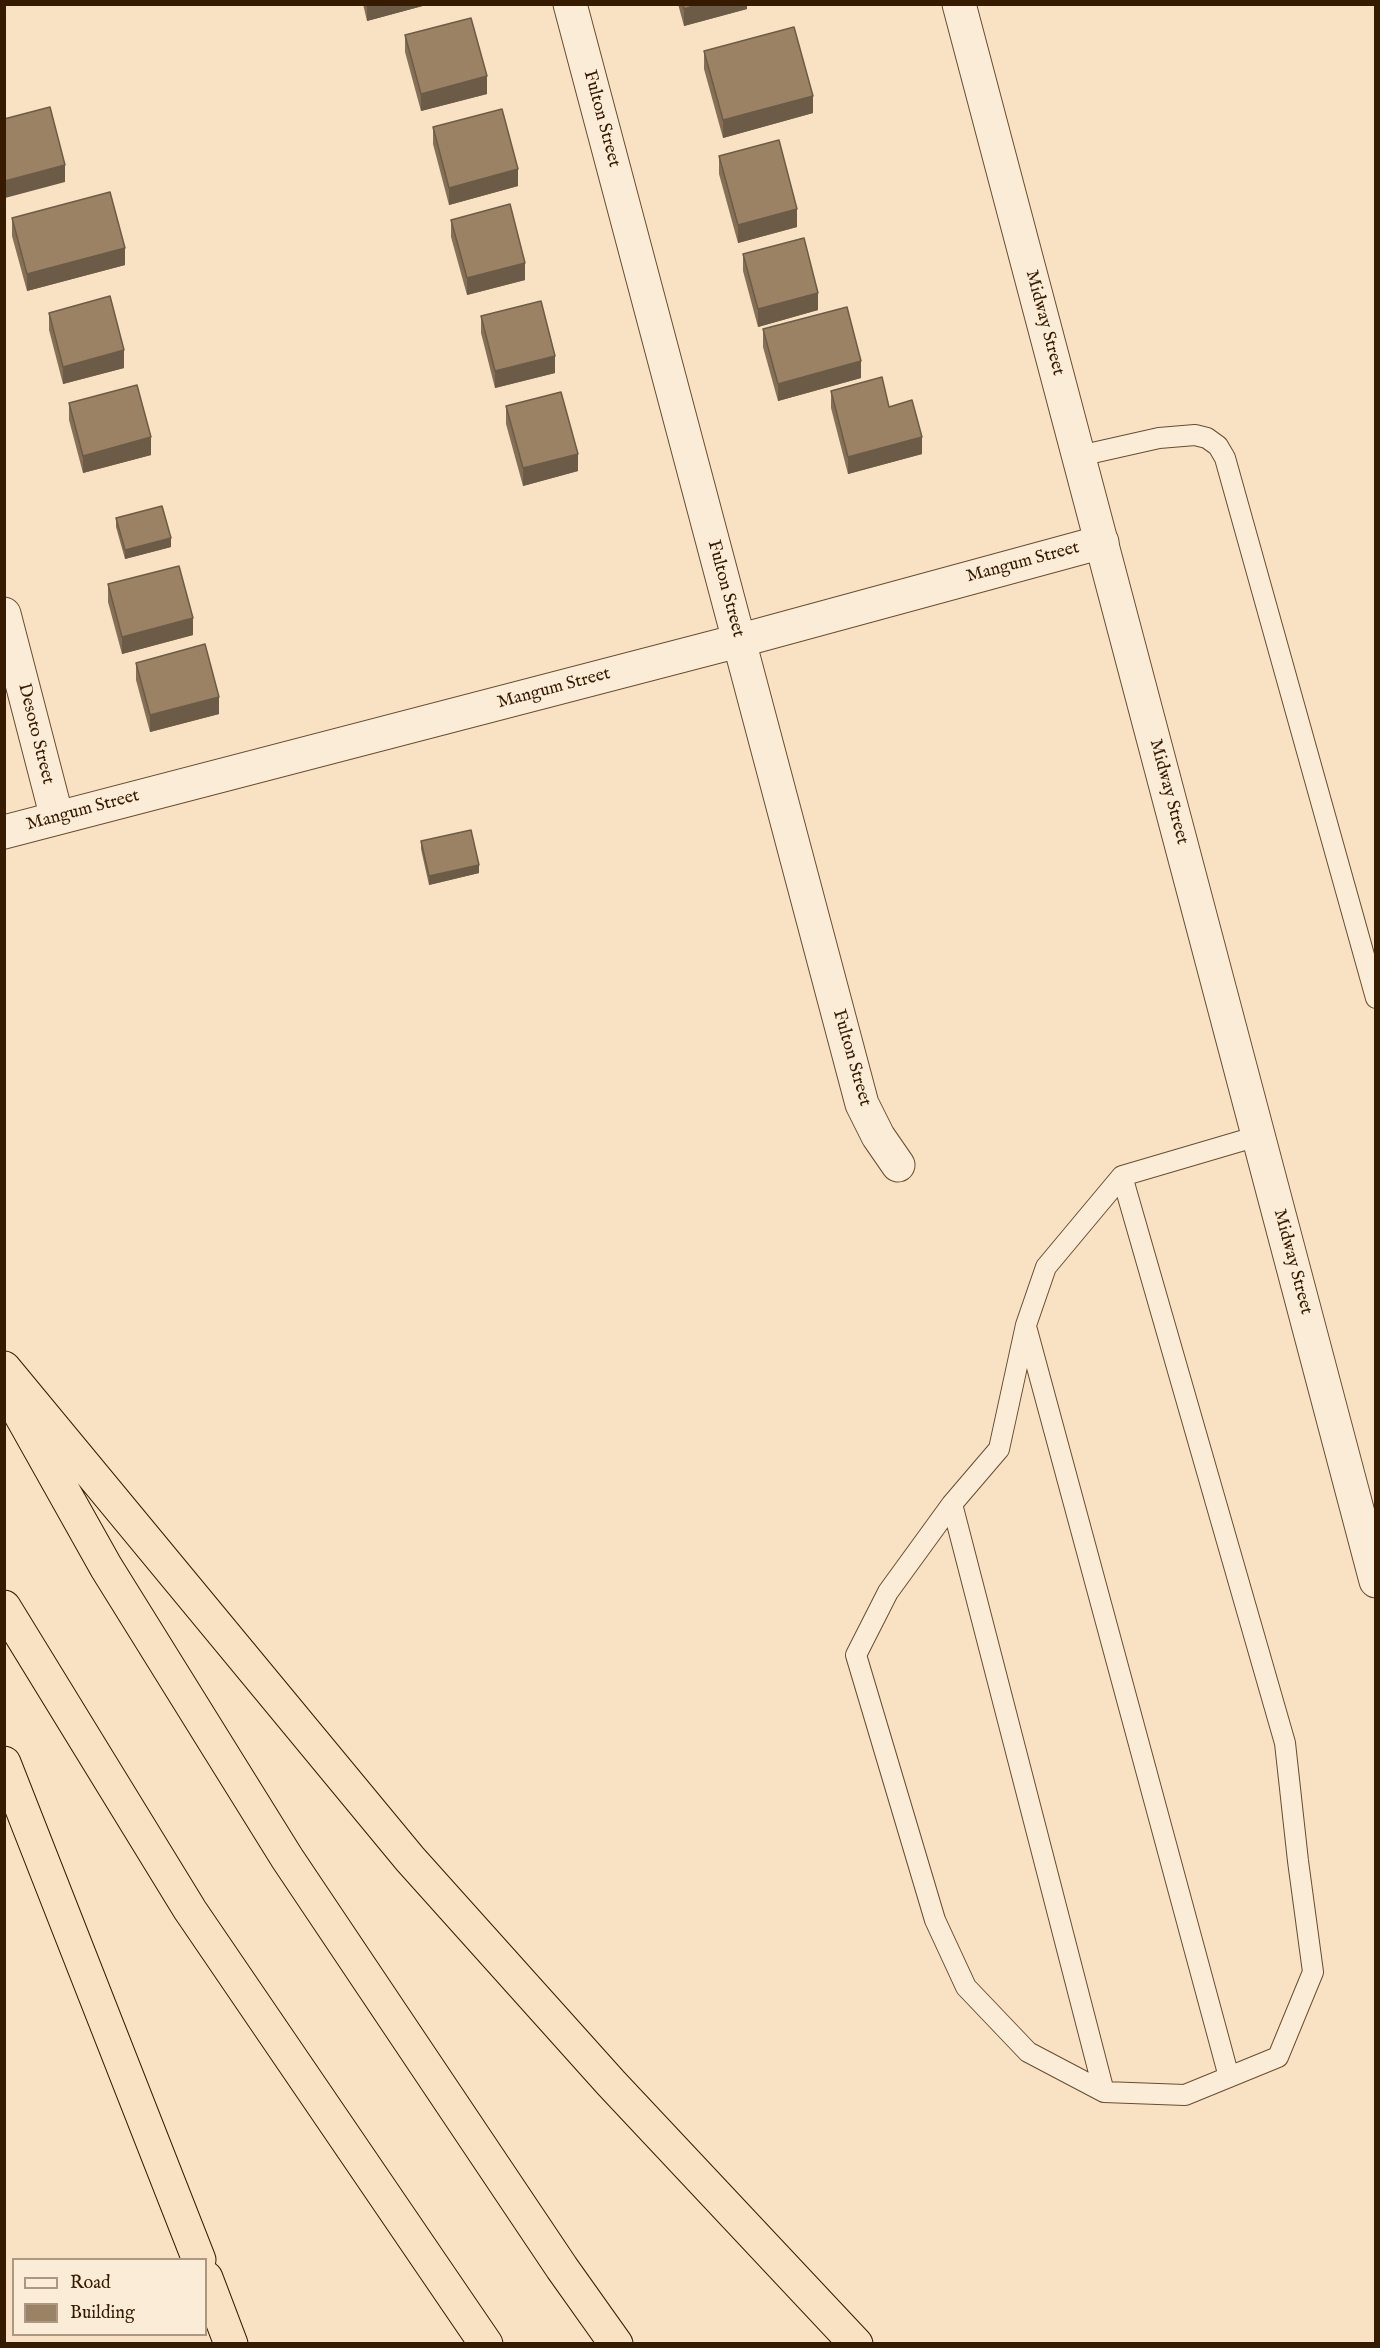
<!DOCTYPE html>
<html>
<head>
<meta charset="utf-8">
<style>
  body { margin:0 }
  #map { position:relative; width:1380px; height:2348px; overflow:hidden; background:#f9e2c3; font-family:"IM FELL English",serif }
  canvas { display:block }
  .frame { position:absolute; inset:0; border:6px solid #361b00; pointer-events:none }
  .legend { position:absolute; left:12px; top:2258px; width:195px; height:78px; box-sizing:border-box; background:#fbecd8; border:2px solid #ac9882; margin:0; padding:8px 10px; list-style:none; font-size:18px; color:#361b00 }
  .legend li { display:flex; align-items:center; gap:12px; height:30px }
  .legend b { width:30px; border:2px solid #ac9882 }
</style>
</head>
<body>
<div id="map">
<canvas width="1380" height="2348"></canvas>
<div class="frame"></div>
<ul class="legend">
<li><b style="height:8px;background:#fbecd8"></b>Road</li>
<li><b style="height:16px;background:#9b8265"></b>Building</li>
</ul>
</div>
<script>
const ctx = document.querySelector('canvas').getContext('2d');
ctx.lineJoin = 'round';
const shape = rows => new Path2D(rows.map(r => 'M' + r).join(''));
function trace(path, color, width, dash) { ctx.strokeStyle = color; ctx.lineWidth = width; ctx.lineCap = dash ? 'butt' : 'round'; ctx.setLineDash(dash || []); ctx.stroke(path); }
function paint(path, color) { ctx.fillStyle = color; ctx.fill(path, 'evenodd'); }
function drawText(font, color, halo, rows, align = 'center') {
  ctx.font = font + ' "IM FELL English",serif'; ctx.lineWidth = 4.5; ctx.setLineDash([]); ctx.textBaseline = 'middle'; ctx.strokeStyle = halo; ctx.fillStyle = color; for (const [text, x, y, turn = 0] of rows) {
    ctx.save(); ctx.translate(x, y); ctx.rotate((+turn || 0) * Math.PI / 180); ctx.textAlign = isNaN(turn) ? turn : align; if (halo) ctx.strokeText(text, 0, 0); ctx.fillText(text, 0, 0); ctx.restore();
  }
}
const service = shape([
  [1079,456,1159,438,1195,435,1207,438,1218,446,1225,458,1376,998],
  [1122,1176,1285,1743,1298,1861,1313,1972,1278,2057,1185,2095,1104,2092,1028,2052,966,1987,935,1920,856,1655,888,1592,952,1504,999,1449,1026,1325,1046,1267,1122,1176,1258,1136],
  [1027,1330,1229,2077],
  [952,1504,1104,2092]
]);
const minor = shape([
  [570,4,862,1104,878,1136,898,1165],
  [4,614,57,818],
  [4,832,738,641,1102,542]
]);
const tertiary = shape([
  [959,4,1376,1581]
]);
const motorway = shape([
  [4,1368,410,1859,611,2083,856,2344],
  [14,1403,106,1567,287,1858,562,2268,616,2344],
  [4,1607,190,1910,486,2344],
  [4,1763,199,2260],
  [206,2278,231,2344]
]);
const wall = shape([
  [363,4,430,4,367,21],
  [678,4,747,4,747,9,684,26],
  [405,35,487,94,421,111,405,52],
  [704,51,813,113,723,138,704,69],
  [433,127,518,186,449,205,433,144],
  [719,156,797,227,738,243,719,174],
  [12,218,125,265,27,291,12,236],
  [451,220,525,280,467,295,451,237],
  [743,254,818,310,758,327,743,271],
  [49,313,124,368,63,384,49,330],
  [481,316,555,373,495,388,481,333],
  [763,329,861,378,778,401,763,347],
  [831,391,889,407,922,454,848,474,831,408],
  [69,403,151,455,83,473,69,420],
  [506,406,578,471,523,486,506,424],
  [116,518,171,547,125,559,116,527],
  [108,584,193,635,122,654,108,602],
  [136,663,219,714,150,732,136,680],
  [421,841,479,873,429,885,421,849]
]);
const shadedWall = shape([
  [367,4,430,4,367,21],
  [700,4,747,4,747,9,684,26,684,9],
  [487,76,487,94,421,111,421,94],
  [813,96,813,113,723,138,723,120],
  [65,165,65,182,5,198,5,181],
  [518,169,518,186,449,205,449,188],
  [797,209,797,227,738,243,738,225],
  [125,248,125,265,27,291,27,274],
  [525,263,525,280,467,295,467,278],
  [818,293,818,310,758,327,758,309],
  [124,350,124,368,63,384,63,367],
  [555,356,555,373,495,388,495,371],
  [861,361,861,378,778,401,778,384],
  [151,437,151,455,83,473,83,456],
  [922,437,922,454,848,474,848,457],
  [578,454,578,471,523,486,523,468],
  [171,538,171,547,125,559,125,550],
  [193,618,193,635,122,654,122,637],
  [219,697,219,714,150,732,150,715],
  [479,865,479,873,429,885,429,876]
]);
const building = shape([
  [683,4,700,4,684,9,683,4],
  [471,18,487,76,421,94,405,35,471,18],
  [794,27,813,96,723,120,704,51,794,27],
  [50,107,65,165,5,181,4,119,50,107],
  [502,109,518,169,449,188,433,127,502,109],
  [779,140,797,209,738,225,719,156,779,140],
  [110,192,125,248,27,274,12,218,110,192],
  [510,204,525,263,467,278,451,220,510,204],
  [804,238,818,293,758,309,743,254,804,238],
  [110,296,124,350,63,367,49,313,110,296],
  [541,301,555,356,495,371,481,316,541,301],
  [847,307,861,361,778,384,763,329,847,307],
  [882,377,889,407,912,400,922,437,848,457,831,391,882,377],
  [137,385,151,437,83,456,69,403,137,385],
  [561,392,578,454,523,468,506,406,561,392],
  [162,506,171,538,125,550,116,518,162,506],
  [179,566,193,618,122,637,108,584,179,566],
  [205,644,219,697,150,715,136,663,205,644],
  [471,830,479,865,429,876,421,841,471,830]
]);
const streetNames = [
  ["Fulton Street",601,119,75],
  ["Midway Street",1044,323,75],
  ["Mangum Street",1023,563,-15],
  ["Fulton Street",725,589,75],
  ["Mangum Street",554,689,-15],
  ["Desoto Street",35,734,76],
  ["Midway Street",1168,792,75],
  ["Mangum Street",83,811,-15],
  ["Fulton Street",851,1058,74],
  ["Midway Street",1292,1262,75]
];
trace(service, '#674d31', 22);
trace(minor, '#674d31', 35);
trace(tertiary, '#674d31', 35);
trace(motorway, '#361b00', 35);
trace(service, '#fbecd8', 20);
trace(minor, '#fbecd8', 33);
trace(tertiary, '#fbecd8', 33);
trace(motorway, '#f9e2c3', 33);
paint(wall, '#857057');
paint(shadedWall, '#6c5b47');
paint(building, '#9b8265');
trace(building, '#6c5b47', 1.5);
drawText('18px', '#361b00', '#fbecd8', streetNames);
</script>
</body>
</html>
